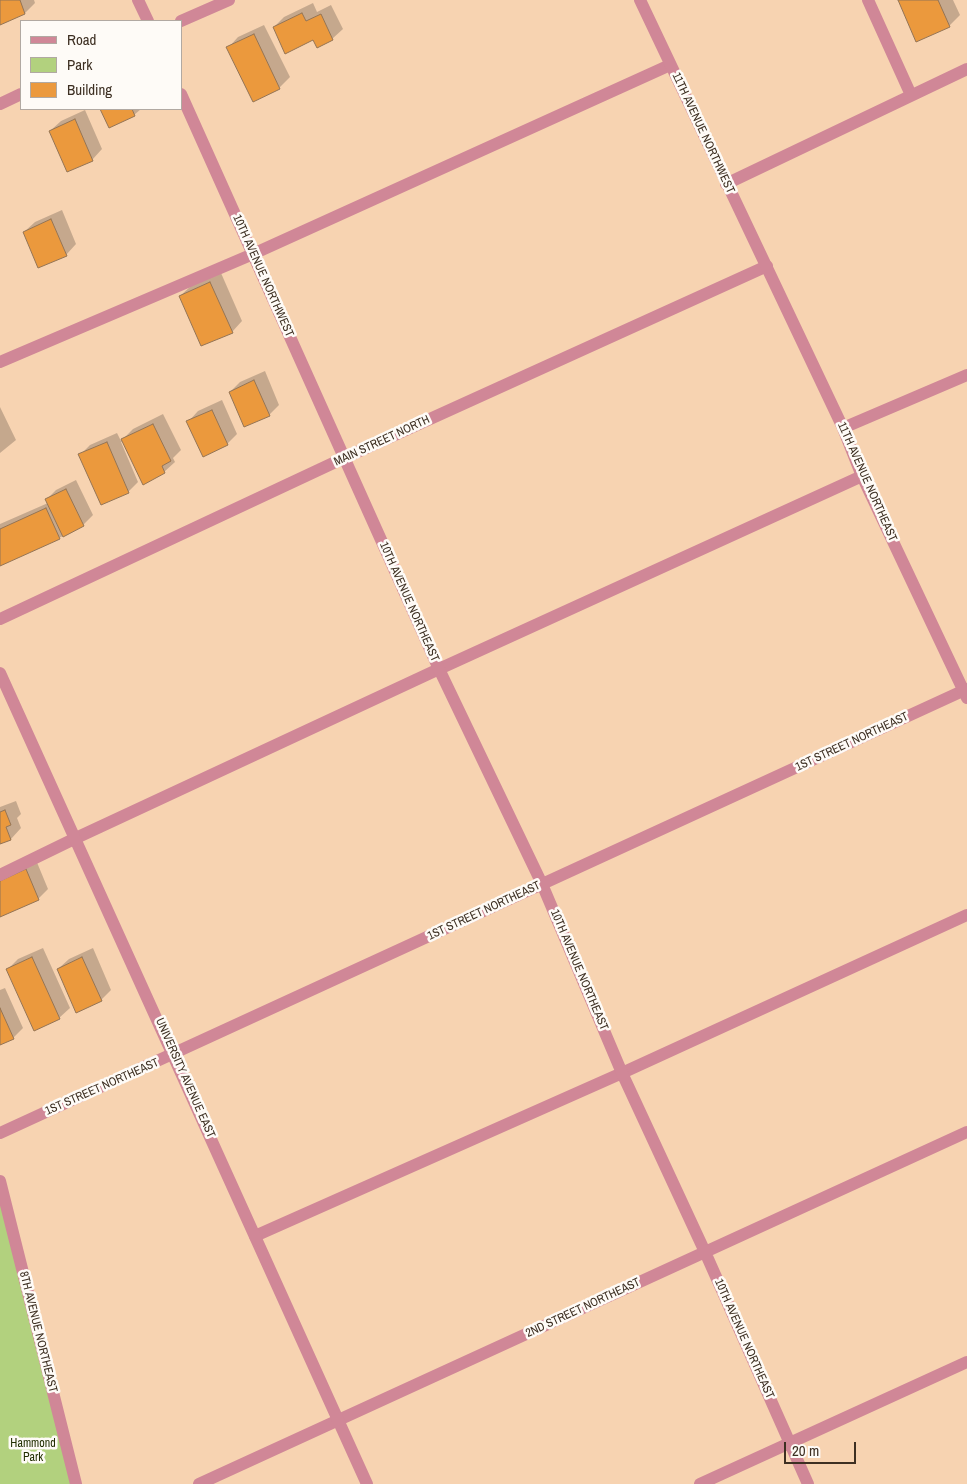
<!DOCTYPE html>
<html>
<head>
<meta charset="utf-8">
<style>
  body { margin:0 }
  #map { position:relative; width:967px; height:1484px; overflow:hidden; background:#f7d3b1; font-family:"Archivo Narrow",sans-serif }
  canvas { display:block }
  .legend { position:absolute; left:20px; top:20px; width:162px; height:90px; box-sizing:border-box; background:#fefbf7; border:1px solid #b1a9a2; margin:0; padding:6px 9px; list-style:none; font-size:15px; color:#3d2f22 }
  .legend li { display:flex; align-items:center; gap:10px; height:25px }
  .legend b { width:25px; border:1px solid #b1a9a2 }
  .scale { position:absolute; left:784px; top:1442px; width:72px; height:22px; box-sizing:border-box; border:2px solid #3d2f22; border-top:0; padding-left:6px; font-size:15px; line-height:18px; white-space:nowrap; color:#3d2f22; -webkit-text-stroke:4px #fefbf7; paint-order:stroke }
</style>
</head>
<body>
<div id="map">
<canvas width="967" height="1484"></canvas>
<ul class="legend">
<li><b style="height:6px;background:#d08797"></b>Road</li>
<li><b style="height:14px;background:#b2d17e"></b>Park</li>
<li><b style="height:14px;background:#eb993d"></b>Building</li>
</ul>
<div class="scale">20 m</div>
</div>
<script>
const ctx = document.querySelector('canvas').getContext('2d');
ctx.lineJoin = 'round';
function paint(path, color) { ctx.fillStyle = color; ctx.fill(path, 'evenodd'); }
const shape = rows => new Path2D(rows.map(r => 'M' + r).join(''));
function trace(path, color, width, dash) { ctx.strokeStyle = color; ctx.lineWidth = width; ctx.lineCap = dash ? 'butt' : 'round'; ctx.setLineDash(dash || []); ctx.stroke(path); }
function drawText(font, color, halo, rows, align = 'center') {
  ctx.font = font + ' "Archivo Narrow",sans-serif'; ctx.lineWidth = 5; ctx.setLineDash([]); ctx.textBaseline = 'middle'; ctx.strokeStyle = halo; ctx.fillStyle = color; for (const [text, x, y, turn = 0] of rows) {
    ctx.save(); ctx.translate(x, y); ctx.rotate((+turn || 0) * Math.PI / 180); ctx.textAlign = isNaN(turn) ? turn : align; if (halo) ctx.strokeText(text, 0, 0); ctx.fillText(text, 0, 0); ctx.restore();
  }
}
const green = shape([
  [0,1181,76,1484,0,1484]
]);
const shadow = shape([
  [0,0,34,0,35,3,25,13,0,23],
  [900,0,953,0,960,15,949,26,917,40],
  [313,3,317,12,331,5,343,29,332,39,314,39,274,27,284,17],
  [264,25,290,77,279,88,254,100,228,48,238,37],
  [102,109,141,109,134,115,109,126],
  [85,110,102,149,92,160,50,131,61,121],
  [62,210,76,244,66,255,24,232,35,222],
  [221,273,242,321,232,332,180,296,191,286],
  [265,371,279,405,269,415,230,392,240,382],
  [222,400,237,434,227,444,188,422,198,411],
  [0,407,16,440,0,453],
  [163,414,181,450,173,458,175,462,164,472,123,441,121,442,138,482,128,492,80,455,90,445,117,433,121,441,133,429],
  [76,480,93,515,83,525,59,538,0,564,0,524,48,503,46,500,56,490],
  [16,801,21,814,17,818,21,828,11,839,0,843,0,807],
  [36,860,48,889,38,899,0,915,0,876],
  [43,948,70,1008,59,1018,8,969,18,959],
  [93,948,111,990,101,1000,58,969,69,959],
  [5,988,23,1028,13,1038,0,1044,0,990]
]);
const building = shape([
  [0,0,20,0,25,14,0,25,0,0],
  [898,0,938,0,950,27,916,42,898,0],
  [302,13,306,21,321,14,333,40,317,48,313,40,285,54,273,27,302,13],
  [254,34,280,89,253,102,226,47,254,34],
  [100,109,132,109,135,116,109,128,100,109],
  [75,119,93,161,67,172,49,131,75,119],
  [51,219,67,256,38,268,23,232,51,219],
  [210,282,233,333,201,346,179,296,210,282],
  [254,380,270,416,244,427,229,392,254,380],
  [212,410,228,445,203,457,186,421,212,410],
  [153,424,171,461,162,466,165,473,143,485,121,439,153,424],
  [107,442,129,493,101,505,78,454,107,442],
  [66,489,84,526,63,537,45,499,66,489],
  [46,508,60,539,0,566,0,529,46,508],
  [5,810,11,825,6,827,11,840,0,844,0,812,5,810],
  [26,869,39,900,0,917,0,881,26,869],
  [32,957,60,1019,34,1031,6,969,32,957],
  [82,957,102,1001,76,1013,57,969,82,957],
  [0,1008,14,1039,0,1045,0,1008]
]);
const service = shape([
  [868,0,911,95],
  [0,362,253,254,670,65],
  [0,875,76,838,439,669,862,476],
  [255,1236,622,1073,967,915],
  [700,1484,967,1362]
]);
const minor = shape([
  [138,0,148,21],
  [181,21,229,0],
  [181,94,439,669,542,884,622,1073,705,1252,808,1484],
  [0,104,21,94],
  [726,184,967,69],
  [843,428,967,375],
  [0,619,344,458,767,266],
  [0,1133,967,689],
  [0,1181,76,1484],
  [199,1484,967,1132]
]);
const tertiary = shape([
  [640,0,843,428,862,476,967,698],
  [0,673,367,1484]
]);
const streetNames = [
  ["11TH AVENUE NORTHWEST",703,133,65],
  ["10TH AVENUE NORTHWEST",263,276,66],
  ["MAIN STREET NORTH",382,441,-25],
  ["11TH AVENUE NORTHEAST",867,482,66],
  ["10TH AVENUE NORTHEAST",409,602,66],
  ["1ST STREET NORTHEAST",852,742,-25],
  ["1ST STREET NORTHEAST",484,911,-25],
  ["10TH AVENUE NORTHEAST",579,970,67],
  ["UNIVERSITY AVENUE EAST",185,1078,66],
  ["1ST STREET NORTHEAST",102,1087,-24],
  ["2ND STREET NORTHEAST",583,1308,-25],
  ["8TH AVENUE NORTHEAST",38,1332,76],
  ["10TH AVENUE NORTHEAST",744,1339,66]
];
const parkNames = [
  ["Hammond",33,1444],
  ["Park",33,1458]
];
paint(green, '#b2d17e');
paint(shadow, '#0003');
paint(building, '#eb993d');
trace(building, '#947455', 1);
trace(service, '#d08797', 12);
trace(minor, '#d08797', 12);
trace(tertiary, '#d08797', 12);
drawText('12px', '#3d2f22', '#fefbf7', streetNames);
drawText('12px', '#212e01', '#fefbf7', parkNames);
</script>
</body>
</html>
